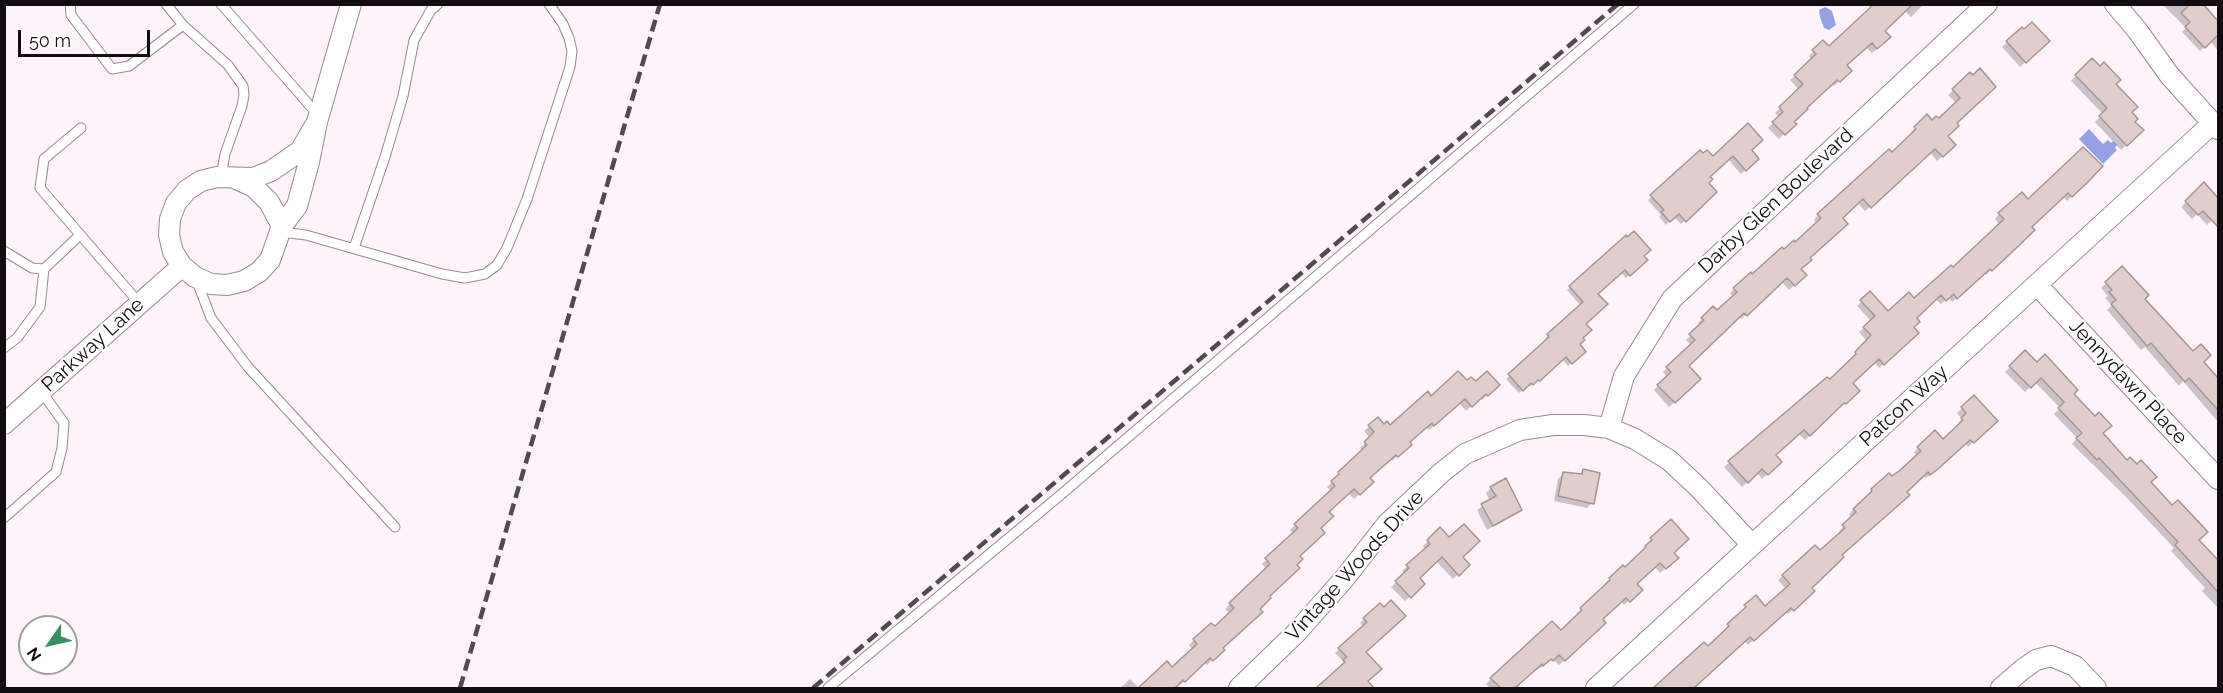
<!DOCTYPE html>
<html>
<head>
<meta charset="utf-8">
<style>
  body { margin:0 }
  #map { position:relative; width:2223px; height:693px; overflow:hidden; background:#fef3f9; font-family:Raleway,sans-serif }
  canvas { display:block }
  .frame { position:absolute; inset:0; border:6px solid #130d11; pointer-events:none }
  .north { position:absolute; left:18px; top:615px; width:60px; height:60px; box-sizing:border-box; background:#fff; border:2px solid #a19ea0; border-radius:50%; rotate:236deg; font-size:16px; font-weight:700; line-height:24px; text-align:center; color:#130d11 }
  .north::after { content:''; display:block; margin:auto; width:21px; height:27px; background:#378e63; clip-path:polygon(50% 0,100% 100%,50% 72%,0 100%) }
  .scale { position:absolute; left:18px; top:30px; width:132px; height:27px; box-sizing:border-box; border:3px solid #130d11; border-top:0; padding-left:8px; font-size:18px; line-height:21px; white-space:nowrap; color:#130d11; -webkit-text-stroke:4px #fff; paint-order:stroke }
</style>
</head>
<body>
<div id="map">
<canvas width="2223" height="693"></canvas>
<div class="frame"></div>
<div class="north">N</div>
<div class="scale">50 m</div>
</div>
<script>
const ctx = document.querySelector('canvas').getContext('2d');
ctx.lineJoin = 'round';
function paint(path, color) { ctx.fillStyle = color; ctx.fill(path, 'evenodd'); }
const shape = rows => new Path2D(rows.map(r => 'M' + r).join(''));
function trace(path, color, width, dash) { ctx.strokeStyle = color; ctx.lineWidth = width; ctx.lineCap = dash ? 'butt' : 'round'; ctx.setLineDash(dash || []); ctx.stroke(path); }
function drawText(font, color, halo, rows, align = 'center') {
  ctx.font = font + ' Raleway,sans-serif'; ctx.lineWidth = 4.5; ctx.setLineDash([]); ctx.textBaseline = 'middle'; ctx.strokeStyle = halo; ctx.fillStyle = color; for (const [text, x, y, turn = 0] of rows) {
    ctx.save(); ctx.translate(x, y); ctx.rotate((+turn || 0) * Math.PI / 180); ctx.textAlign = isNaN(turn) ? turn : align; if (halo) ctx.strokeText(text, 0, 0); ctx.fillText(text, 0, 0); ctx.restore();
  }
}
const water = shape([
  [1825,7,1832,11,1836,25,1829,30,1824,28,1820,17,1819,10],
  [2089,129,2103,144,2108,140,2111,143,2113,141,2117,145,2115,148,2117,150,2103,164,2079,139]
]);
const shadow = shape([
  [1884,4,1924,4,1911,17,1905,11,1883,31,1889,37,1872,53,1866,47,1845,65,1850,71,1834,86,1831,83,1792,122,1794,124,1779,139,1768,128,1779,117,1775,113,1799,90,1790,80,1812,60,1809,56,1823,42,1829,48],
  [2162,4,2201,4,2218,23,2218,51,2210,41,2200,51,2182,32,2186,28],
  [2022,29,2048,40,2020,67,2002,47],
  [2092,60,2114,84,2134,122,2141,130,2121,150,2095,122,2103,114,2071,81],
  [1970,74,1955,123,1946,136,1954,145,1937,161,1930,152,1865,211,1858,203,1841,218,1800,269,1800,280,1789,290,1782,282,1741,319,1738,316,1687,366,1699,379,1669,407,1654,390,1667,377,1663,372,1691,345,1686,340,1700,326,1698,323,1702,319,1717,312,1733,297,1730,293,1751,274,1752,276,1795,244,1817,224,1814,220,1818,215,1892,154,1913,134,1911,132,1927,116,1932,122,1939,120,1956,103,1948,95],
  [1750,151,1757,159,1741,174,1728,159,1708,177,1707,183,1715,192,1681,224,1674,217,1666,225,1659,217,1661,215,1648,200,1700,152,1713,158],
  [2101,166,2067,201,2063,196,2030,227,2003,259,1986,275,1984,273,1952,302,1948,297,1941,304,1935,299,1915,318,1912,328,1917,333,1879,368,1874,362,1851,383,1858,391,1840,408,1839,406,1805,440,1798,433,1774,455,1780,462,1762,479,1757,473,1742,487,1724,467,1827,379,1829,381,1853,359,1851,358,1867,341,1859,332,1871,321,1857,306,1870,293,1888,314,1914,300,1953,269,2000,225,1995,219,1999,214],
  [2204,185,2218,202,2218,214,2207,225,2197,214,2192,219,2181,207],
  [1626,237,1645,260,1626,278,1621,272,1597,294,1578,345,1584,352,1568,366,1562,359,1536,383,1534,382,1529,387,1527,385,1519,393,1506,379,1546,341,1545,339,1548,335,1581,306,1567,290],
  [2122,268,2143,299,2218,380,2218,422,2183,381,2179,386,2145,347,2141,350,2107,310,2112,305,2105,298,2108,296,2101,288],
  [2025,352,2072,394,2101,434,2149,482,2218,563,2218,608,2202,591,2205,588,2171,551,2174,548,2127,498,2072,444,2077,438,2054,414,2060,408,2035,382,2025,392,2005,372],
  [1467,383,1498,385,1482,400,1480,398,1466,411,1459,403,1429,430,1426,427,1408,442,1410,444,1392,461,1390,458,1368,478,1372,482,1354,499,1348,493,1327,512,1319,529,1268,596,1221,649,1222,650,1207,665,1204,662,1179,686,1177,684,1173,688,1140,688,1167,663,1172,669,1193,650,1189,645,1194,640,1211,625,1214,628,1230,614,1225,609,1266,569,1262,564,1294,534,1290,530,1331,491,1327,487,1335,479,1334,478,1363,451,1360,448,1370,438,1364,431,1378,419,1384,426,1390,427,1431,398],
  [1974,397,1996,421,1968,447,1965,443,1932,474,1925,478,1923,476,1840,556,1810,588,1813,591,1788,614,1786,611,1748,645,1745,641,1693,688,1656,688,1704,644,1708,648,1726,632,1724,630,1755,597,1765,608,1786,589,1778,580,1815,547,1820,553,1841,533,1839,531,1852,518,1849,514,1869,496,1867,495,1889,475,1891,478,1917,456,1914,452,1935,432,1943,441,1960,426,1958,423,1962,419,1957,413],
  [1584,471,1592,503,1587,508,1554,501,1558,479,1563,474,1579,475],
  [1491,488,1520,509,1515,514,1487,530,1477,510,1490,501,1486,493],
  [1671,521,1672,553,1677,558,1660,573,1654,566,1635,584,1641,590,1624,605,1621,601,1601,619,1604,623,1559,665,1553,659,1537,670,1536,668,1519,684,1520,685,1517,688,1490,688,1486,684,1491,679,1561,632,1578,616,1576,614,1606,586,1605,584,1623,567,1625,569,1648,545,1646,544],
  [1440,530,1468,565,1453,579,1436,561,1418,578,1423,584,1405,601,1391,587,1405,574,1402,571,1426,550,1423,546],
  [1380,605,1364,652,1366,681,1372,688,1318,688,1342,667,1340,665,1344,662,1335,653,1364,627,1360,623],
  [1130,679,1139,688,1120,688]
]);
const building = shape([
  [1874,4,1913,4,1885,31,1891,37,1877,49,1872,43,1847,65,1852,71,1840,82,1837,80,1807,108,1808,109,1794,122,1797,124,1785,135,1772,122,1783,112,1779,107,1803,84,1794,75,1816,54,1812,50,1823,40,1829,46,1874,4],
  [2190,4,2203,4,2218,21,2218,35,2205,48,2185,27,2190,22,2181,13,2190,4],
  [2032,22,2050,41,2026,63,2006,41,2022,27,2024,29,2032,22],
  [2092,58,2100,66,2104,62,2121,80,2116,84,2138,107,2132,112,2138,119,2135,122,2144,130,2127,146,2099,116,2107,108,2075,75,2092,58],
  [1980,68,1996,87,1957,123,1959,126,1948,136,1956,145,1943,157,1935,149,1871,208,1863,199,1843,218,1848,224,1810,258,1812,260,1801,269,1807,275,1795,286,1787,278,1747,316,1744,313,1689,366,1701,379,1675,403,1657,385,1671,372,1666,367,1695,340,1689,334,1704,320,1701,318,1713,306,1717,310,1737,292,1733,288,1751,272,1752,274,1782,247,1784,249,1794,240,1795,242,1821,218,1817,214,1889,149,1892,152,1916,129,1914,127,1927,114,1932,120,1936,116,1939,118,1960,98,1952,89,1970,72,1973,75,1980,68],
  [1748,123,1763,140,1752,150,1759,159,1746,171,1733,156,1710,177,1713,179,1709,183,1717,192,1686,222,1679,214,1670,222,1661,212,1664,210,1650,195,1700,150,1703,153,1707,150,1713,156,1748,123],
  [2083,147,2103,166,2088,182,2072,197,2068,193,2032,227,2035,230,2010,254,1992,271,1990,269,1957,299,1954,294,1946,301,1941,295,1917,318,1920,322,1914,327,1919,333,1884,365,1879,359,1853,383,1860,391,1846,404,1844,403,1810,436,1804,430,1776,455,1782,462,1768,475,1762,469,1748,483,1728,461,1827,377,1830,379,1856,354,1855,352,1871,335,1863,327,1875,316,1860,300,1870,291,1888,311,1909,292,1914,298,1951,265,1953,267,2004,219,1998,213,2022,192,2028,199,2083,147],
  [2204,182,2218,198,2218,227,2203,211,2198,215,2185,201,2204,182],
  [1634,231,1651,250,1644,256,1648,260,1630,276,1625,270,1598,294,1608,304,1586,324,1592,330,1583,338,1585,340,1580,344,1586,352,1572,364,1566,357,1540,381,1538,380,1533,385,1531,383,1523,391,1508,374,1549,337,1547,334,1583,302,1569,286,1626,235,1627,237,1634,231],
  [2122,266,2149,295,2145,299,2193,351,2201,344,2211,355,2204,362,2218,378,2218,410,2189,378,2185,382,2151,343,2147,346,2111,304,2116,300,2109,292,2112,290,2105,282,2122,266],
  [2025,350,2037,362,2045,354,2078,390,2074,394,2095,416,2099,412,2112,426,2103,433,2127,460,2130,457,2137,464,2141,460,2157,477,2151,482,2172,505,2178,500,2208,532,2199,540,2218,560,2218,592,2175,545,2178,542,2132,493,2099,458,2097,460,2076,438,2082,433,2058,408,2064,402,2041,378,2031,388,2009,366,2025,350],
  [1458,371,1467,380,1471,377,1476,381,1487,371,1500,385,1488,396,1486,394,1472,407,1465,399,1434,426,1432,423,1410,442,1412,445,1398,457,1396,455,1370,478,1374,482,1360,495,1354,489,1329,512,1334,516,1321,528,1325,533,1300,556,1303,559,1297,565,1300,568,1270,596,1271,598,1260,609,1263,612,1223,648,1225,650,1213,661,1210,658,1185,682,1183,680,1175,688,1138,688,1167,661,1172,667,1197,644,1193,639,1211,623,1215,626,1234,608,1229,603,1270,564,1265,558,1298,528,1294,524,1335,486,1331,481,1339,474,1338,472,1367,445,1364,442,1374,432,1368,425,1378,417,1384,424,1387,421,1390,425,1428,391,1431,396,1458,371],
  [1974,395,1998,421,1974,443,1970,440,1938,469,1930,475,1928,472,1907,492,1910,495,1842,555,1844,557,1836,565,1812,588,1815,591,1794,611,1791,608,1754,641,1750,637,1694,688,1653,688,1704,642,1708,646,1729,626,1727,624,1746,607,1744,605,1756,595,1765,606,1790,584,1782,575,1815,545,1820,550,1845,528,1842,525,1856,512,1853,509,1872,491,1871,489,1889,473,1892,476,1899,471,1921,451,1917,447,1935,430,1943,439,1963,420,1961,418,1966,413,1961,407,1974,395],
  [1583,469,1600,473,1594,504,1558,496,1563,472,1582,474,1583,469],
  [1506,478,1522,510,1493,526,1481,504,1496,496,1490,487,1506,478],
  [1671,519,1689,539,1674,553,1679,558,1666,569,1660,563,1637,584,1643,590,1630,602,1626,598,1603,619,1606,623,1565,661,1559,655,1553,661,1551,659,1543,666,1542,664,1515,688,1501,688,1490,678,1552,621,1561,630,1582,610,1580,608,1610,580,1609,578,1623,565,1625,567,1646,547,1645,546,1652,540,1650,538,1671,519],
  [1464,524,1480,541,1463,557,1470,565,1459,576,1442,557,1420,578,1425,584,1411,598,1395,581,1409,568,1406,565,1430,544,1427,540,1440,527,1449,537,1464,524],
  [1391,600,1406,616,1366,652,1382,669,1368,681,1374,688,1316,688,1345,662,1343,660,1347,657,1338,648,1367,622,1363,618,1380,603,1384,607,1391,600]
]);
const service = shape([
  [70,4,71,15,112,69,129,66,183,25],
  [166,4,183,25,228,65,243,86,244,95,242,106,225,154,221,177],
  [221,4,318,115],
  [81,128,44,159,40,188,140,304],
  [281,232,306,235,442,274,465,278,485,274,497,265,507,248,527,199,570,67,572,51,569,38,563,24,549,4],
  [354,248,385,157,403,96,414,40,431,10,438,4],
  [4,251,32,268,44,269,80,235],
  [196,279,211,318,248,367,395,527],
  [4,348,17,338,40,307,44,269],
  [4,518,56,472,62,448,64,423,41,391],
  [828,688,1057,498,1634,4]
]);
const minor = shape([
  [2115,4,2137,30,2170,76,2218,129],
  [234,178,254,187,269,202,282,226,270,260,259,272,244,281,227,285,211,284,195,277,182,266,173,252,169,235,170,219,176,203,187,190,201,181,217,177,253,178,271,171,300,151,317,122],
  [282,226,297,206,309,162,317,122,351,4],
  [2037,285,2218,479],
  [4,424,182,266],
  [1609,428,1624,376,1672,299,1987,4],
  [1239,688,1297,632,1344,579,1387,524,1441,473,1465,454,1520,430,1553,425,1584,425,1609,428,1635,439,1669,460,1699,488,1751,544],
  [1596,688,2213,123],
  [2001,688,2023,669,2036,660,2051,656,2075,666,2096,688]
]);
const rail = shape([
  [460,688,660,4],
  [813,688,1618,4]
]);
const streetNames = [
  ["Darby Glen Boulevard",1776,201,-43],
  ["Parkway Lane",93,345,-42],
  ["Jennydawn Place",2128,382,47],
  ["Patcon Way",1904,406,-42],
  ["Vintage Woods Drive",1355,566,-48]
];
paint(water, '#95a1e5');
paint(shadow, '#0003');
paint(building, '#e2cdcd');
trace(building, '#a69392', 1.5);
trace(service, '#988890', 11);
trace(minor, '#988890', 22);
trace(service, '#fff', 9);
trace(minor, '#fff', 20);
trace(rail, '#514a4e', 4.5, [12, 6]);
drawText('20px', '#130d11', '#fff', streetNames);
</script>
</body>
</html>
